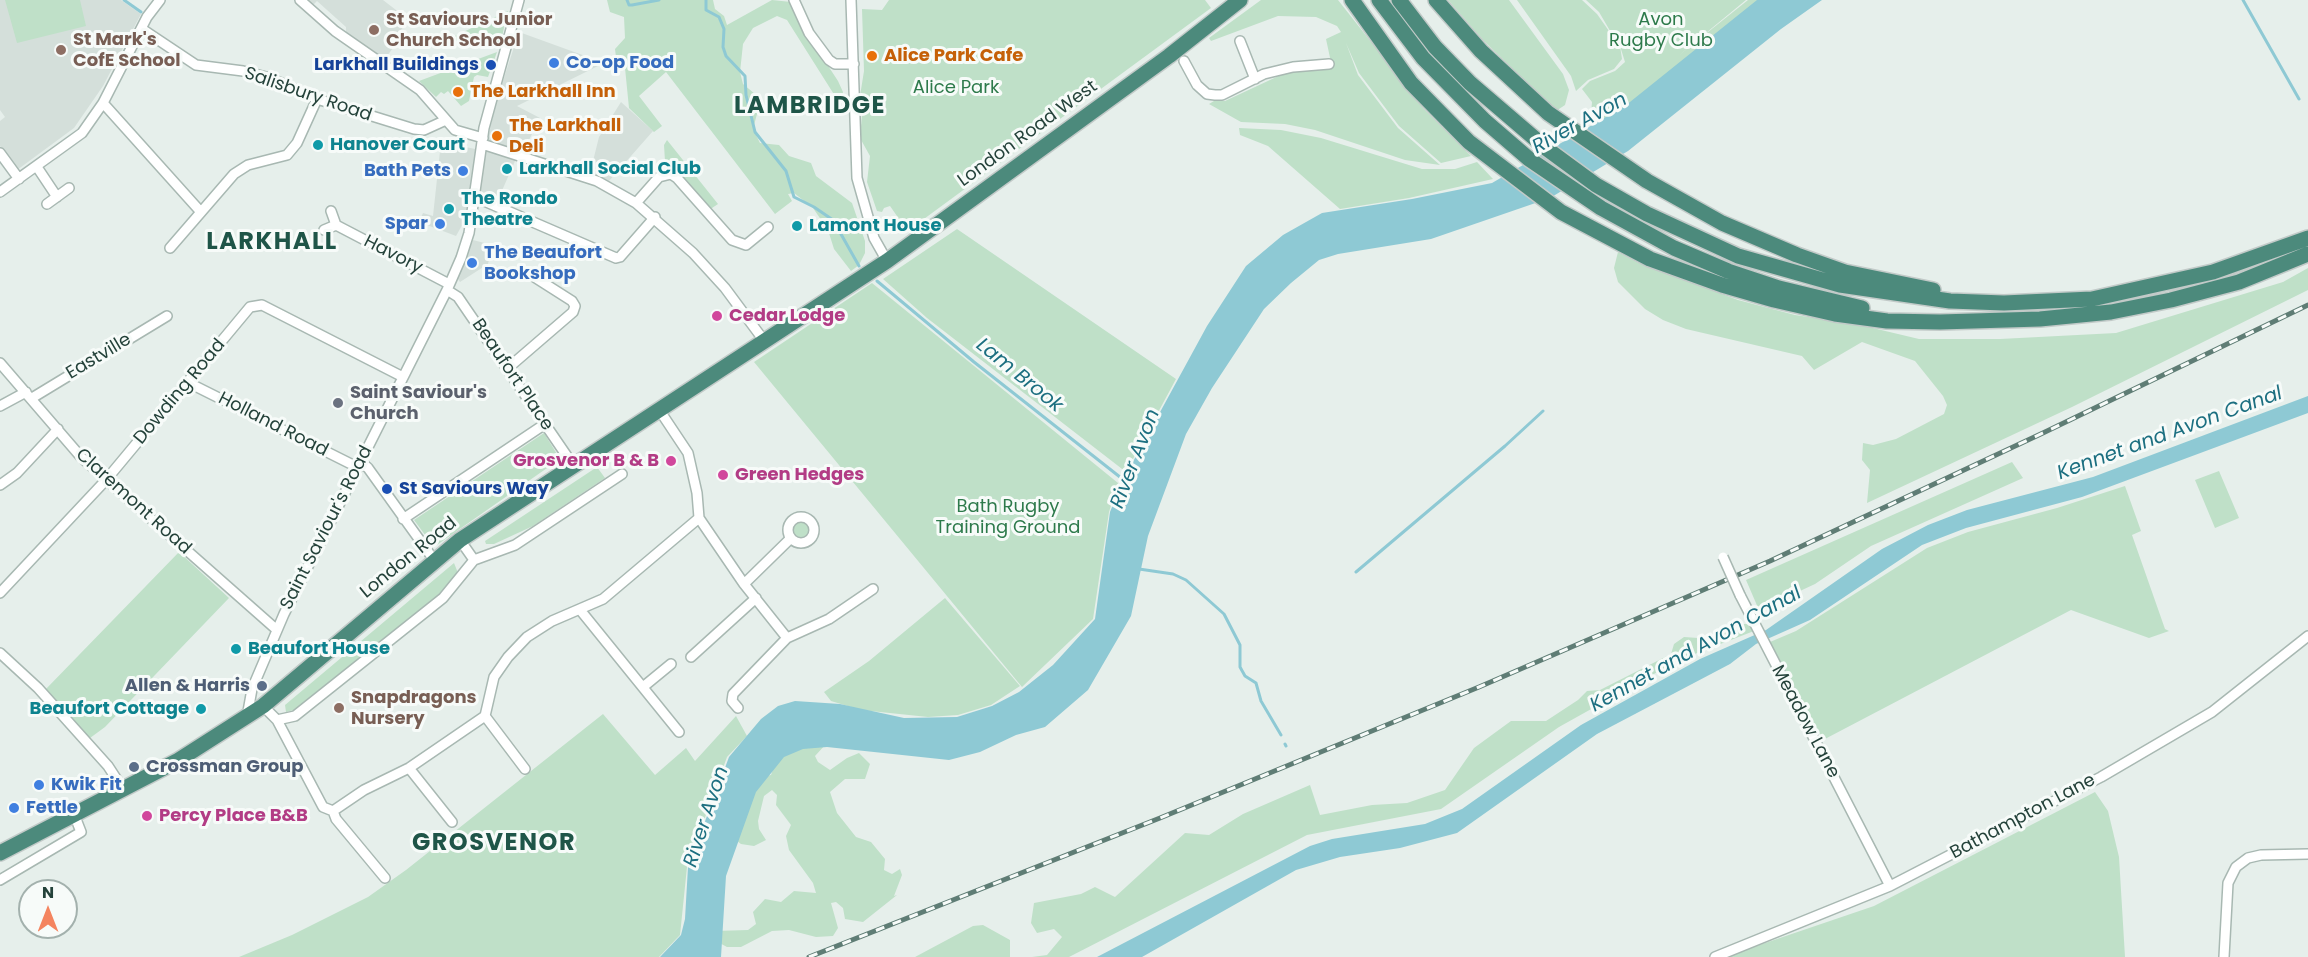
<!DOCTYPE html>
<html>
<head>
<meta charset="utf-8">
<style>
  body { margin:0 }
  #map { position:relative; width:2308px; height:957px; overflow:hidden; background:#e6efeb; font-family:Poppins,sans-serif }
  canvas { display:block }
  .north { position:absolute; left:18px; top:879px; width:60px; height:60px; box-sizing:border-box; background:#f7fbf9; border:2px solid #a3b1ad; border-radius:50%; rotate:0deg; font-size:16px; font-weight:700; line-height:24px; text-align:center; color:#24423a }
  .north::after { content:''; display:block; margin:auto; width:21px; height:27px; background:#f4845f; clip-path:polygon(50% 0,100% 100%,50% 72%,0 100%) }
</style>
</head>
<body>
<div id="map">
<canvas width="2308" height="957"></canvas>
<div class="north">N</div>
</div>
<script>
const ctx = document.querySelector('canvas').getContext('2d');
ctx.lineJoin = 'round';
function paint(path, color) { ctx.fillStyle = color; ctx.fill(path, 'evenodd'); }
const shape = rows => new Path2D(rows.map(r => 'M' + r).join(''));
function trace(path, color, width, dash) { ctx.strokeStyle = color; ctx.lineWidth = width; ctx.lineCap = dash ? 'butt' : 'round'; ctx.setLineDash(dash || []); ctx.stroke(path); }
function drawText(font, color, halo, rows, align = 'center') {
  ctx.font = font + ' Poppins,sans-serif'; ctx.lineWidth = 6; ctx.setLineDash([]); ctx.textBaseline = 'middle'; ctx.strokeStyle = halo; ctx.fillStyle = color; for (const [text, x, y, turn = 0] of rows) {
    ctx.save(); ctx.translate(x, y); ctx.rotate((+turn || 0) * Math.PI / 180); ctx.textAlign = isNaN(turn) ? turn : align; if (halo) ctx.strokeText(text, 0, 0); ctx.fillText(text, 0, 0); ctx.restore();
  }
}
const built = shape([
  [0,0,121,0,141,14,103,86,74,128,17,170,0,146,0,121,5,117,0,110],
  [306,0,383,0,409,20,392,41,396,44,384,60,346,33,346,27,317,1,312,6],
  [519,32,599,61,598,66,517,106,540,118,524,150,515,161,497,202,470,190,465,220,456,236,419,222,423,213,433,216,441,142,485,151,497,99],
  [621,102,653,131,609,181,593,173,593,161,599,137],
  [473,240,492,245,488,264,460,282,457,278]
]);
const green = shape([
  [5,0,80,0,86,26,17,43],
  [607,0,713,0,715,9,724,16,727,25,772,0,791,2,804,29,838,81,843,92,842,98,835,96,787,20,777,16,753,28,743,44,740,72,743,84,761,99,753,129,760,143,779,145,789,156,811,163,816,176,852,203,865,241,865,253,859,265,851,271,834,249,828,230,813,208,794,193,788,194,792,201,775,214,666,72,639,96,662,126,654,132,629,108,624,58,616,57,615,49,625,38,624,17,610,12],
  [889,0,1205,0,1211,8,913,227,900,231,897,216,890,206,884,208,882,212,877,211,867,182,870,156,860,138,862,115,860,96,864,71,862,9,882,10],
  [1261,0,1338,0,1424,109,1471,156,1441,163,1399,126,1359,73,1346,43,1358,75,1398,128,1440,165,1405,160,1315,130,1285,124,1241,122,1209,104,1214,101,1225,101,1285,73,1332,67,1326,39,1341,32,1337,26,1316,17,1278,16,1211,41,1209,38],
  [1448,0,1509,0,1563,74,1569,90,1565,105,1556,111,1483,40],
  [1517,0,1582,0,1597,14,1616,41,1599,12,1586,0,1746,0,1678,56,1748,0,1766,0,1608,129,1586,122,1591,114,1592,102,1582,89,1590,81,1615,71,1625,62,1620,46,1622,59,1614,69,1588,80,1576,91,1571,76],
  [508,11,500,45,489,49,482,33,445,45,442,42],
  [497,52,488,77,477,75,474,77,469,101,461,106,448,91,444,94,441,92,436,97,419,81],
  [1239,128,1281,130,1321,138,1422,169,1455,169,1477,162,1493,179,1409,198,1340,209,1268,146,1240,135],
  [667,140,718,204,709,210,665,161,664,145],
  [957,229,1176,379,1126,472,927,318,883,279],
  [1618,252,1639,263,1738,300,1795,315,1856,324,1919,339,2000,339,2116,333,2283,282,2308,268,2308,290,2072,407,1867,503,1870,470,1862,460,1863,443,1873,445,1896,439,1944,414,1947,405,1943,396,1915,361,1862,342,1814,370,1802,356,1686,329,1663,320,1645,309,1618,282,1614,268],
  [872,283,1118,483,1109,512,1093,619,1022,687,754,362],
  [544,433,560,459,434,547,414,520],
  [2012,462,2023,478,1871,546,1815,584,1759,610,1746,580],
  [597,467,605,478,533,526,494,544,486,544,485,541],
  [2219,471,2239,518,2215,528,2195,480],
  [2125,486,2141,531,2132,535,2165,629,2169,631,2149,638,2071,610,1823,740,1770,642,1796,631,1927,548,1968,532,2057,508],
  '791 530a10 10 0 1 1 20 0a10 10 0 1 1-20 0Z',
  [179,552,229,598,105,727,90,738,45,690],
  [454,563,458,573,452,585,425,609,294,710,286,712,285,705],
  [945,598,1020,686,991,705,958,715,928,717,861,710,831,701,824,692,869,661],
  [1743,624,1748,624,1754,631,1679,660,1559,727,1441,809,1307,835,1069,957,1032,957,1047,955,1062,937,1054,929,1037,933,1031,923,1034,903,1081,894,1095,887,1115,897,1185,833,1209,835,1243,814,1310,785,1320,815,1372,805,1407,803,1445,790,1474,748,1511,721,1546,721,1578,700,1587,691,1600,690,1671,654,1674,644,1684,637,1712,639],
  [603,714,655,775,686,748,695,761,736,716,747,736,727,757,687,867,680,935,659,957,239,957,292,935,368,897,406,870],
  [826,744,815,756,818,762,830,770,847,758,859,753,870,764,865,779,845,779,830,792,837,813,856,837,871,842,885,859,884,870,892,874,900,869,902,875,894,896,897,895,863,922,845,919,843,908,836,902,831,903,838,928,833,936,816,937,789,930,772,931,741,947,727,947,714,940,715,931,748,930,756,924,753,912,765,899,781,902,794,891,816,893,813,883,789,850,786,836,791,825,776,805,777,795,772,790,764,796,758,821,759,829,766,840,754,846,741,844,733,838,758,777,771,775,775,763,792,750],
  [2095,792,2108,811,2119,857,2125,957,1724,957,1874,906],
  [983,925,1010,940,1010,957,915,957,973,926]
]);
const water = shape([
  [1757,0,1822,0,1781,29,1628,151,1550,198,1431,239,1338,254,1319,260,1291,283,1264,309,1212,388,1186,434,1148,536,1131,616,1088,690,1045,727,1016,735,980,752,949,760,827,747,803,749,784,757,756,792,726,876,721,957,660,957,681,935,685,919,688,867,729,757,761,719,778,706,795,701,840,704,904,718,957,717,992,706,1019,692,1053,665,1095,619,1110,512,1123,480,1207,326,1246,266,1283,235,1322,213,1412,199,1492,183,1625,106],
  [2308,396,2308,413,2082,497,1966,528,1922,545,1810,620,1756,644,1730,664,1597,734,1457,833,1400,848,1340,857,1296,870,1142,957,1097,957,1310,846,1332,839,1425,824,1462,809,1581,725,1700,659,1766,630,1882,549,1928,525,1967,510,2093,477]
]);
const stream = shape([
  [124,0,141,12],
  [627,0,629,5,632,5,659,0],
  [706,0,706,10,719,17,724,29,723,47,726,56,745,76,746,95,755,132,786,171,794,197,814,207,833,220,859,266],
  [2243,0,2299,99],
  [877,281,974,362,1125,481],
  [1139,569,1173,574,1186,580,1224,614,1240,645,1240,667,1245,676,1256,683,1261,701,1281,735],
  [1356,572,1505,446,1543,411],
  [1285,744,1286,746]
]);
const minor = shape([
  [300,0,335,31,420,90,455,130,483,138],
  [794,0,809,33,829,60,835,64,854,64],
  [851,0,857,178,874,238,887,261],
  [142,29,196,65,243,71,270,78,317,99,414,129,424,130,446,120],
  [1240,41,1255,79],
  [1184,61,1197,85,1207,94,1215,95,1222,95,1264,74,1293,67,1329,64],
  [103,103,200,211],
  [482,144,597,181,636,203,693,253,725,288,765,342],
  [0,153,19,179],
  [37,167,57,197],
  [0,192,82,133,103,103,147,17,160,0],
  [475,197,616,258,620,257,655,217],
  [636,203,659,177,671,174,677,178,732,240,746,245,768,227],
  [47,204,69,188],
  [336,225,449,284],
  [324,230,336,225,331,211],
  [170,248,234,174,248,165,287,155,297,143,317,99],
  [447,290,458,297,573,465],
  [0,363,81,457,277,630],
  [508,368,573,312,575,306,572,301,528,273],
  [189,383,357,467],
  [32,398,167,316],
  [0,406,26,392],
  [660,411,688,453,697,493,699,518,744,584,787,638],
  [360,461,368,468,434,560],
  [0,485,17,473,58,429],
  '788 530a13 13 0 1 1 26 0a13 13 0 1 1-26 0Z',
  [403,519,545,424],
  [460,540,474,560,515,545,622,474],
  [744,584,791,538],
  [0,593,106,480,250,307,262,305,403,377],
  [1740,595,1890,886],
  [581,611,679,732],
  [0,653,38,688,108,766,123,789],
  [691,657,756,598],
  [643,687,671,664],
  [263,706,277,720,295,716,443,598,474,560],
  [738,708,732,701,733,694,787,638,829,619,873,589],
  [485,716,525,769],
  [247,717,252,689,284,614,447,290,461,258,469,233,484,128,519,0],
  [277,720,323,807,333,811,336,819,385,878],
  [409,768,452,822],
  [333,811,364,790,409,768,485,716,494,677,508,657,527,637,552,621,603,599,699,518],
  [0,880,81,832,74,814],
  [1715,957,1890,886,2101,777,2212,712,2308,636],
  [2224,957,2228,883,2236,867,2248,858,2261,855,2308,854]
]);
const trunk = shape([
  [1352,0,1411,83,1469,142,1561,212,1650,259,1722,285,1774,300,1835,314,1887,321,1940,322,2040,319,2111,312,2171,300,2239,282,2308,254],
  [1379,0,1423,58,1485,121,1529,159,1601,208,1674,248,1728,271,1779,288,1862,308],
  [1399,0,1435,47,1470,83,1547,149,1596,185,1647,214,1738,256,1840,285,1950,301,2004,303,2092,299,2213,272,2308,238],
  [1436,0,1481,51,1548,113,1647,181,1722,223,1797,255,1845,272,1933,290],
  [0,853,177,761,263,706,460,540,887,261,1169,56,1240,0]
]);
const rail = shape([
  [809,957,1160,818,1479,687,1770,561,2045,432,2308,305]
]);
const minorBridge = shape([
  [1723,557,1740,595]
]);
const markers = [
  [374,30,6,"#8d6e63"],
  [61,50,6,"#8d6e63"],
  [872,56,6,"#e8710a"],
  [554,63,6,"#3f7fe0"],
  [491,65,6,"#1a4fb4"],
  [458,92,6,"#e8710a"],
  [497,136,6,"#e8710a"],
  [318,145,6,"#0f9aa8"],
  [507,169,6,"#0f9aa8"],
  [463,171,6,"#3f7fe0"],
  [449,209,6,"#0f9aa8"],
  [440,224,6,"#3f7fe0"],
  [797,226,6,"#0f9aa8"],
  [472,263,6,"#3f7fe0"],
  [717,316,6,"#d1479c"],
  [338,403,6,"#6b7280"],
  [671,461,6,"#d1479c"],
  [723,475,6,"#d1479c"],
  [387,489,6,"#1a4fb4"],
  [236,649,6,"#0f9aa8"],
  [262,686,6,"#5c6f8a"],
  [339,708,6,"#8d6e63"],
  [201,709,6,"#0f9aa8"],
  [134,767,6,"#5c6f8a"],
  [39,785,6,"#3f7fe0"],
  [14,808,6,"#3f7fe0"],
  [147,816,6,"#d1479c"]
];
const educationNames = [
  ["St Saviours Junior",386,20],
  ["Church School",386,41],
  ["St Mark's",73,40],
  ["CofE School",73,61],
  ["Snapdragons",351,698],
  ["Nursery",351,719]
];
const parkNames = [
  ["Avon",1661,20],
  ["Rugby Club",1661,41],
  ["Alice Park",956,88],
  ["Bath Rugby",1008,507],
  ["Training Ground",1008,528]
];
const foodNames = [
  ["Alice Park Cafe",884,56],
  ["The Larkhall Inn",470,92],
  ["The Larkhall",509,126],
  ["Deli",509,147]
];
const shopNames = [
  ["Co-op Food",566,63],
  ["Bath Pets",451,171,"right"],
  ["Spar",428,224,"right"],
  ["The Beaufort",484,253],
  ["Bookshop",484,274],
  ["Kwik Fit",51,785],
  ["Fettle",26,808]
];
const transitNames = [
  ["Larkhall Buildings",479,65],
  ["St Saviours Way",399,489,"left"]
];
const streetNames = [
  ["Salisbury Road",308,95,19],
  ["London Road West",1028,134,-36],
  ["Havory",393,255,27],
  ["Eastville",99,357,-31],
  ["Beaufort Place",512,375,56],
  ["Dowding Road",180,392,-50],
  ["Holland Road",273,425,27],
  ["Claremont Road",133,502,42],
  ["Saint Saviour's Road",327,528,-63],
  ["London Road",409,558,-39],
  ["Meadow Lane",1805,722,62],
  ["Bathampton Lane",2023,817,-28]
];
const cultureNames = [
  ["Hanover Court",330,145],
  ["Larkhall Social Club",519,169],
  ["The Rondo",461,199],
  ["Theatre",461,220],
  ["Lamont House",809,226],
  ["Beaufort House",248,649],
  ["Beaufort Cottage",189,709,"right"]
];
const hotelNames = [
  ["Cedar Lodge",729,316],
  ["Grosvenor B & B",659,461,"right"],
  ["Green Hedges",735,475],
  ["Percy Place B&B",159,816]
];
const worshipNames = [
  ["Saint Saviour's",350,393],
  ["Church",350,414]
];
const serviceNames = [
  ["Allen & Harris",250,686],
  ["Crossman Group",146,767,"left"]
];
const waterNames = [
  ["River Avon",1580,124,-29],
  ["Lam Brook",1019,376,39],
  ["Kennet and Avon Canal",2170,434,-20],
  ["River Avon",1136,459,-69],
  ["Kennet and Avon Canal",1696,650,-29],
  ["River Avon",707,817,-72]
];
const districtNames = [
  ["LAMBRIDGE",810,107],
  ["LARKHALL",272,243],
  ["GROSVENOR",494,844]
];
paint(built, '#d4dfda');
paint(green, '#bfe0c8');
paint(water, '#8ec9d4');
trace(stream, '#8ec9d4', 3);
trace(minor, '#a8b8b2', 12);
trace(trunk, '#c2cac8', 18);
trace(minor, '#fff', 9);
trace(trunk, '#4c8a7c', 15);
trace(rail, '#5f7d75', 5);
trace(rail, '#f7fbf9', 3, [9]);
trace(minorBridge, '#a8b8b2', 12, []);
trace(minorBridge, '#fff', 9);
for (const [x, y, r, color] of markers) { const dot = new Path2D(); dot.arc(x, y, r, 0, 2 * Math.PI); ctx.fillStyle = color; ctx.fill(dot); trace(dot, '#f7fbf9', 2); }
drawText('bold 18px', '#785e54', '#f7fbf9', educationNames, 'left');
drawText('18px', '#2d7a4b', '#f7fbf9', parkNames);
drawText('bold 18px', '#c56008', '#f7fbf9', foodNames, 'left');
drawText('bold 18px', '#366cbe', '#f7fbf9', shopNames, 'left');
drawText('bold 18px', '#164399', '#f7fbf9', transitNames, 'right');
drawText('18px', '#24423a', '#f7fbf9', streetNames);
drawText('bold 18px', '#0d838f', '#f7fbf9', cultureNames, 'left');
drawText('bold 18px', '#b23c85', '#f7fbf9', hotelNames, 'left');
drawText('bold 18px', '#5b616d', '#f7fbf9', worshipNames, 'left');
drawText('bold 18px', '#4e5e75', '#f7fbf9', serviceNames, 'right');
drawText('italic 20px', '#1c6f80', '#f7fbf9', waterNames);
ctx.letterSpacing = '1.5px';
drawText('bold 24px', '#1f5548', '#f7fbf9', districtNames);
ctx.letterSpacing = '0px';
</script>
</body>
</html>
